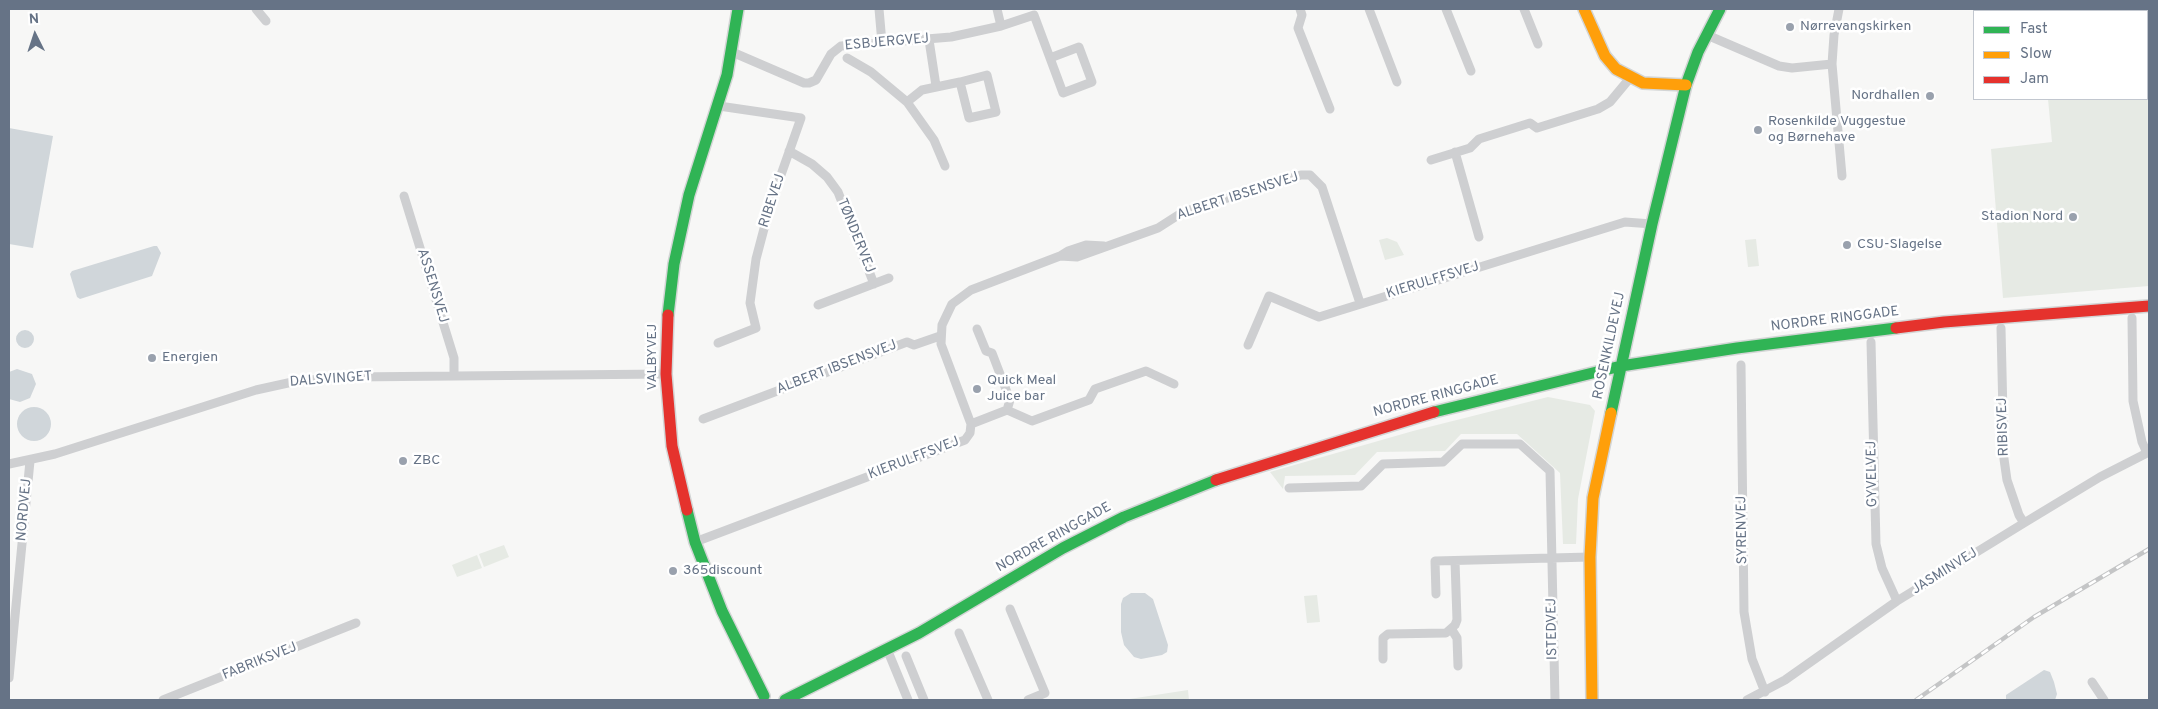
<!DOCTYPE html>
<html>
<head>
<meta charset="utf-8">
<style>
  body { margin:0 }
  #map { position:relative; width:2158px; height:709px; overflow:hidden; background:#f7f7f6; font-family:Overpass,sans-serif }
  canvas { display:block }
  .frame { position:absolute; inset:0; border:10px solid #667386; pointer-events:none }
  .legend { position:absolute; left:1973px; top:10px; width:175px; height:90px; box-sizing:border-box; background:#fff; border:1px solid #c2c7cf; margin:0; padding:6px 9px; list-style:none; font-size:15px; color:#667386 }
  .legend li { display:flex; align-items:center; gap:10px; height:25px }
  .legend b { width:25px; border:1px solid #c2c7cf }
  .north { position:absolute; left:10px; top:10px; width:50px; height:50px; -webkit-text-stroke:4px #fff; paint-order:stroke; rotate:356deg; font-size:14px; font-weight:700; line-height:20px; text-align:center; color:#667386 }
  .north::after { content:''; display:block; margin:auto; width:18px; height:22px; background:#667386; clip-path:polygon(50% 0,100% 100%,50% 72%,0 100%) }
</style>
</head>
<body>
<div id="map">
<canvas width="2158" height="709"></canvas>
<div class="frame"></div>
<ul class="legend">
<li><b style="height:6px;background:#30b455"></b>Fast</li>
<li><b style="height:6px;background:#ff9f0a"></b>Slow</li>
<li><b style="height:6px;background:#e5322d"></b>Jam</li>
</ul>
<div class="north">N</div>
</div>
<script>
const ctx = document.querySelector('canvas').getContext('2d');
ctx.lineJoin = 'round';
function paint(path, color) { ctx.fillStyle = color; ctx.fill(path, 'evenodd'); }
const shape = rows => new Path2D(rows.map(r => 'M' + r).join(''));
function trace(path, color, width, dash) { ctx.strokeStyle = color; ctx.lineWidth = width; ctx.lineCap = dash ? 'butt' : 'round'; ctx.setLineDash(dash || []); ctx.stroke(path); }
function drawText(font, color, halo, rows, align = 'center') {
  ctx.font = font + ' Overpass,sans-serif'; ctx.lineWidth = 5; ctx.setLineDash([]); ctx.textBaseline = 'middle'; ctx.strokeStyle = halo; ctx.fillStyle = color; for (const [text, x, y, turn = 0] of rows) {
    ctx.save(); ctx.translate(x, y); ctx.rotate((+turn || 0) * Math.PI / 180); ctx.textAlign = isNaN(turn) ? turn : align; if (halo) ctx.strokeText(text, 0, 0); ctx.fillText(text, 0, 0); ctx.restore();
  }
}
const green = shape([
  [2045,9,2149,9,2149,286,2003,298,1991,149,2052,142,2048,99,2147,99,2147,11,2046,11],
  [1387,238,1397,242,1404,255,1385,260,1379,240],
  [1756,239,1759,266,1748,267,1745,240],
  [1548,397,1590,405,1595,411,1578,499,1576,544,1563,544,1560,473,1517,434,1461,434,1445,451,1377,452,1355,475,1285,476,1283,489,1270,472,1413,431],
  [504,545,509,557,484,567,479,554],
  [477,555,482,568,457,577,452,565],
  [1317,595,1320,622,1307,623,1304,596],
  [1188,690,1189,700,1123,700]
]);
const water = shape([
  [9,128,53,136,33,248,9,244],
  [154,246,157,246,161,253,152,276,80,299,77,297,70,274,72,271],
  '16 339a9 9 0 1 1 18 0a9 9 0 1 1-18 0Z',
  [17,369,32,374,36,384,30,398,20,402,9,399,9,372],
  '17 424a17 17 0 1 1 34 0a17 17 0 1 1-34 0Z',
  [1131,593,1145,593,1153,599,1168,645,1167,652,1162,655,1141,659,1134,657,1124,645,1121,632,1121,604,1123,598],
  [2044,670,2050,672,2054,682,2057,694,2055,700,2006,700,2006,695]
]);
const street = shape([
  [256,9,266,21],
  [879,9,882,43],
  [997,9,1001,26],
  [1300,9,1302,15,1298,28,1330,109],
  [1369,9,1397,82],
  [1446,9,1471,71],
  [1524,9,1538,44],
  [1839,9,1834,35,1832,64,1842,176],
  [1707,35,1779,66,1792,68,1832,64],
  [929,40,936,86],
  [732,52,804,83,809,83,816,80,831,54,841,46,951,37,1001,26,1034,15,1050,58,1063,93,1092,82,1079,47,1050,58],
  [847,58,871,72,907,102,934,140,945,166],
  [907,102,922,90,960,82,969,118,996,112,987,75,960,82],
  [789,151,812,164,827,177,838,192,874,284],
  [1455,152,1479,237],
  [1431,160,1470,148,1479,139,1530,123,1537,128,1598,109,1610,102,1630,78],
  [404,196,454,358,454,375],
  [1060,256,1077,257,1158,228,1183,212,1301,175,1310,175,1322,187,1360,303],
  [818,305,889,278],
  [2132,318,2133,401,2142,442,2147,453],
  [2001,328,2004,459,2007,480,2019,515,2024,523],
  [977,329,986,351,992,353,1010,400,1007,410],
  [1871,342,1876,544,1882,568,1897,601],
  [718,343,756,328,750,303,756,259,770,206,801,118,719,106],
  [1248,345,1269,296,1319,317,1625,222,1652,224],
  [1741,365,1744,612,1752,659,1765,692],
  [703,419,907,342,914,345,940,336],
  [971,424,1007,410,1032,421,1089,400,1095,389,1146,371,1174,384],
  [9,464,55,454,256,390,297,381,350,377,666,374],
  [1289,488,1361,486,1383,464,1443,462,1462,444,1520,444,1550,471,1555,700],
  [695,542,965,440,970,433,971,424,941,344,942,325,952,304,971,290,1060,256,1068,251,1086,245,1104,246],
  [1436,594,1435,561,1590,557],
  [1010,609,1045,693,1028,700],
  [1452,630,1457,638,1458,666],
  [959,633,988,700],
  [887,649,908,700],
  [906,656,924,700],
  [1383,659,1383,638,1388,634,1446,633,1455,625,1457,620,1455,561],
  [9,678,30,461],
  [2092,682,2104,700],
  [163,700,356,623],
  [1747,700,1785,680,1897,601,2024,523,2100,477,2149,452]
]);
const fast = shape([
  [668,315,674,264,689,195,727,75,738,9],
  [1434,412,1621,366,1737,348,1896,328],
  [1611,413,1652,224,1686,85,1698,52,1720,9],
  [687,510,695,542,722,611,764,696],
  [785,700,919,633,1063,548,1124,517,1216,480]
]);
const slow = shape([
  [1584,9,1605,56,1616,69,1643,83,1686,85],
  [1592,700,1590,557,1593,498,1611,413]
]);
const jam = shape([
  [668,315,666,374,672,446,687,510],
  [1896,328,1944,322,2149,306],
  [1216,480,1434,412]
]);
const rail = shape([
  [1916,700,2034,617,2149,549]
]);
const markers = [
  [1790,27,5,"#99a1ad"],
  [1930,96,5,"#99a1ad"],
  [1758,130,5,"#99a1ad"],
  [2073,217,5,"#99a1ad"],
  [1847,245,5,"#99a1ad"],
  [152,358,5,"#99a1ad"],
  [977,389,5,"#99a1ad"],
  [403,461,5,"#99a1ad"],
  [673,571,5,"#99a1ad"]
];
const poiNames = [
  ["Nørrevangskirken",1800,27],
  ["Nordhallen",1920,96,"right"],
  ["Rosenkilde Vuggestue",1768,122],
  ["og Børnehave",1768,138],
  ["Stadion Nord",2063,217,"right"],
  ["CSU-Slagelse",1857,245],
  ["Energien",162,358],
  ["Quick Meal",987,381],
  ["Juice bar",987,397],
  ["ZBC",413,461],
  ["365discount",683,571]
];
const streetNames = [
  ["ESBJERGVEJ",887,43,-5],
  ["ALBERT IBSENSVEJ",1238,197,-18],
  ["RIBEVEJ",773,201,-72],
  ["TØNDERVEJ",855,236,68],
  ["KIERULFFSVEJ",1433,281,-17],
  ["ASSENSVEJ",432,286,73],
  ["NORDRE RINGGADE",1835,320,-7],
  ["ROSENKILDEVEJ",1610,346,-78],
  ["VALBYVEJ",653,357,-90],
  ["ALBERT IBSENSVEJ",837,368,-21],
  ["DALSVINGET",331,380,-4],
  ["NORDRE RINGGADE",1436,397,-15],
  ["RIBISVEJ",2004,427,-92],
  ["KIERULFFSVEJ",914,459,-21],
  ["GYVELVEJ",1873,474,-91],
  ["NORDVEJ",25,510,-85],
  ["SYRENVEJ",1743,530,-91],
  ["NORDRE RINGGADE",1054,538,-29],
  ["JASMINVEJ",1945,572,-32],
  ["ISTEDVEJ",1553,629,-91],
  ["FABRIKSVEJ",260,662,-22]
];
paint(green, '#e6eae4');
paint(water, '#d0d6da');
trace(fast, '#d3d5d5', 14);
trace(slow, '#d3d5d5', 14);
trace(jam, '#d3d5d5', 14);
trace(street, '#cecfd1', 9);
trace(fast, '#30b455', 11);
trace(slow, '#ff9f0a', 11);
trace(jam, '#e5322d', 11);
trace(rail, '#c4c5c6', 4.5);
trace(rail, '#fff', 2.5, [8]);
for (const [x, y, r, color] of markers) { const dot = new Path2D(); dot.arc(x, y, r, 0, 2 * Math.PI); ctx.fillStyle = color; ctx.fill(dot); trace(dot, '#fff', 2); }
drawText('14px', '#667386', '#fff', poiNames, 'left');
drawText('14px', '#667386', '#fff', streetNames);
</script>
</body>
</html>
